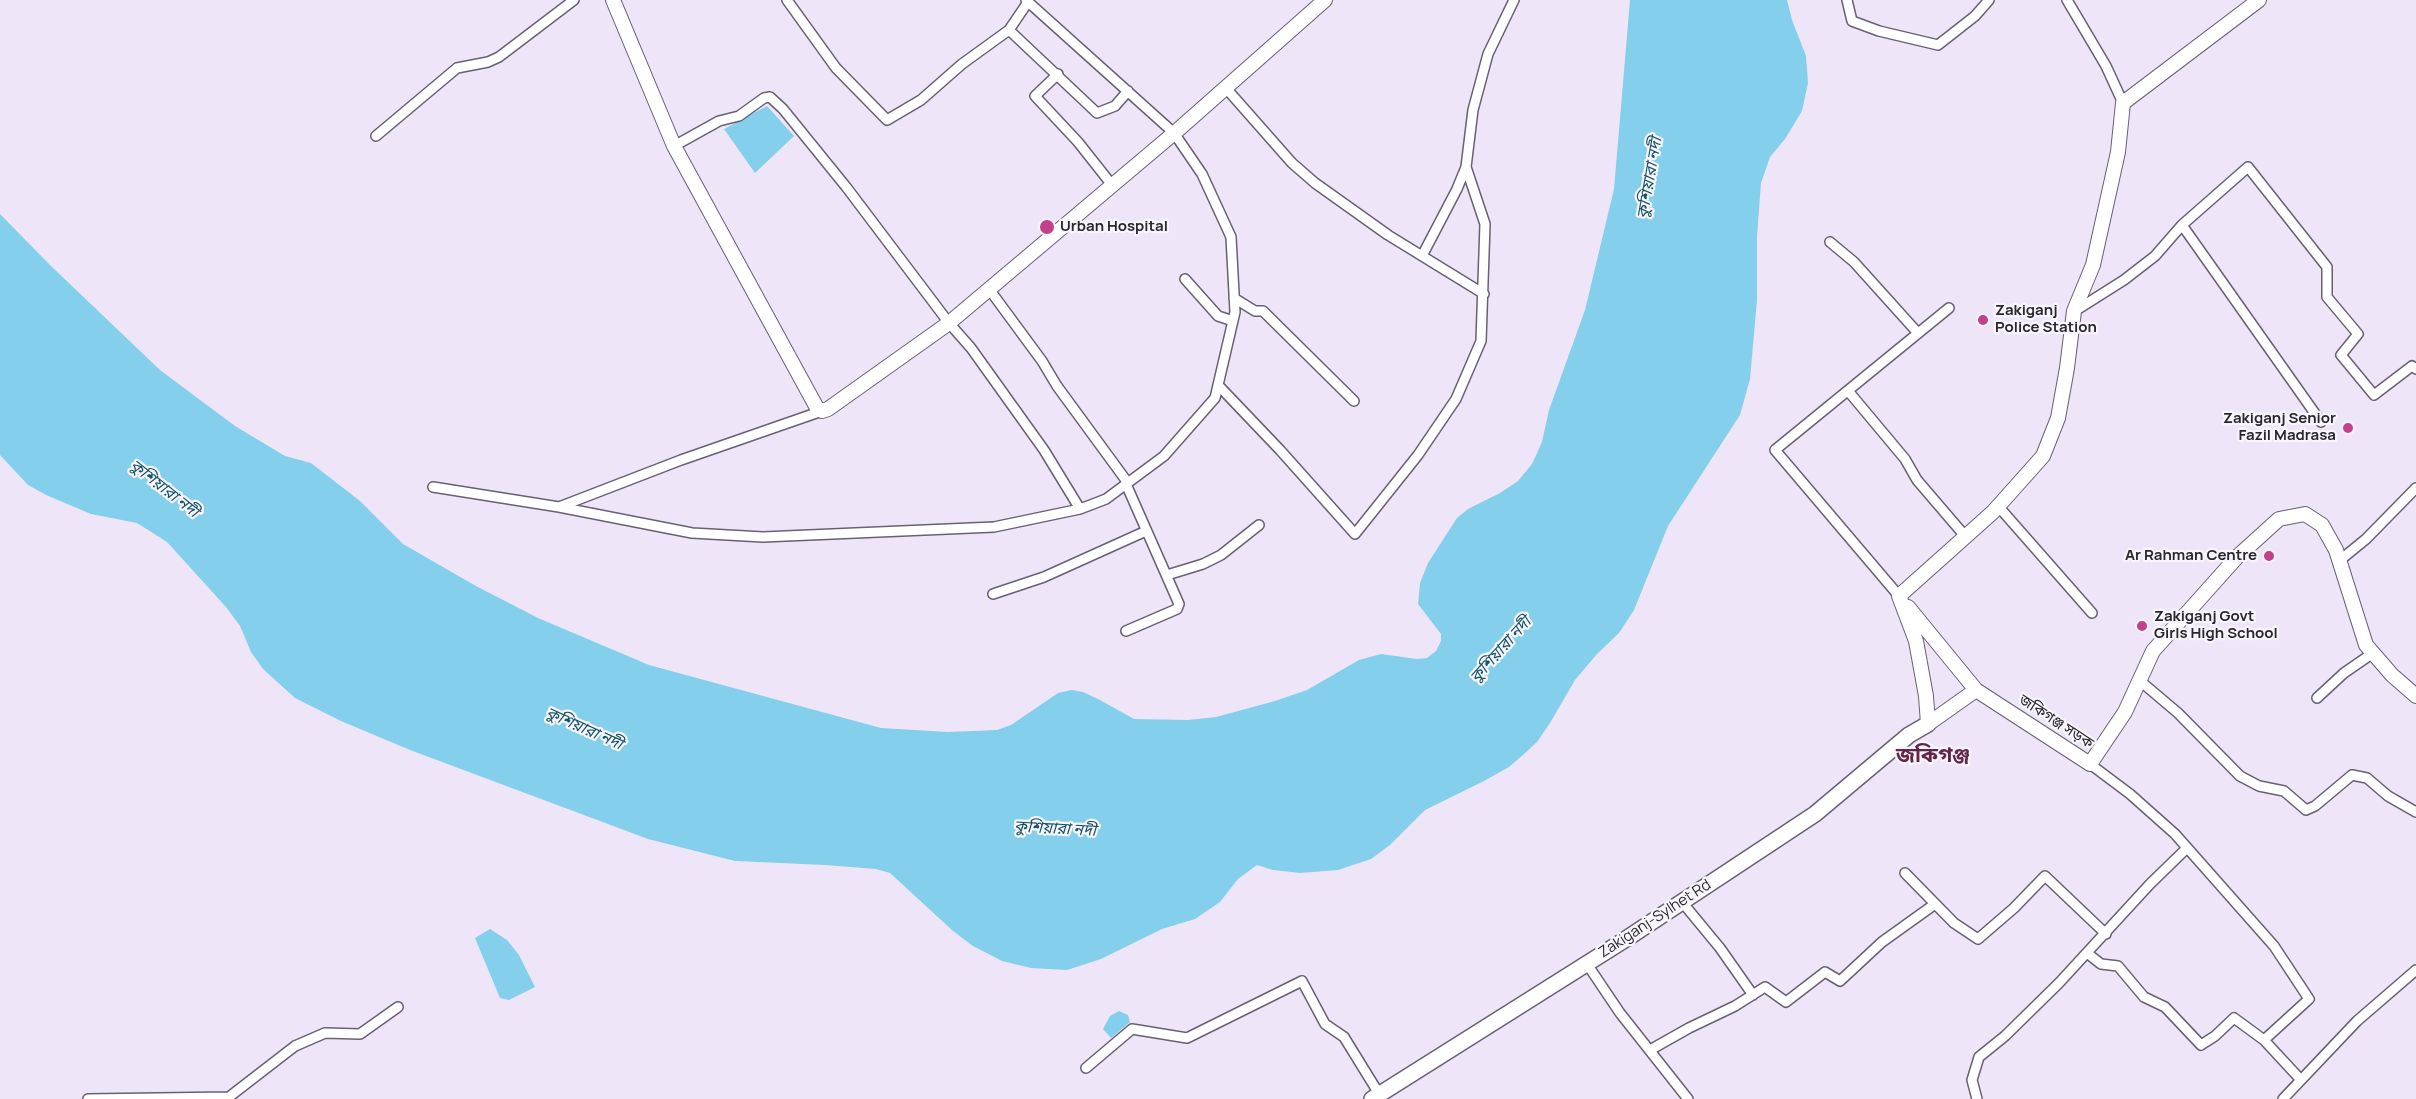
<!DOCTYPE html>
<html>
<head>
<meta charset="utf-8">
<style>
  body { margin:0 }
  canvas { display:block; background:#eee5f9 }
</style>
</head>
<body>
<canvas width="2416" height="1099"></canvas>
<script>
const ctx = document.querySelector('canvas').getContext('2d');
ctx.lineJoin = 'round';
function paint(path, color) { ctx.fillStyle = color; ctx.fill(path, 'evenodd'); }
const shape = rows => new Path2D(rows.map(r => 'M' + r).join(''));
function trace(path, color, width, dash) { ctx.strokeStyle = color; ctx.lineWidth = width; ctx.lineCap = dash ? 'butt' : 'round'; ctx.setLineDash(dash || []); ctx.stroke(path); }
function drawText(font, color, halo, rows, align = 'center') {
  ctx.font = font + ' Manrope,"Noto Sans Bengali",sans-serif'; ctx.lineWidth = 4.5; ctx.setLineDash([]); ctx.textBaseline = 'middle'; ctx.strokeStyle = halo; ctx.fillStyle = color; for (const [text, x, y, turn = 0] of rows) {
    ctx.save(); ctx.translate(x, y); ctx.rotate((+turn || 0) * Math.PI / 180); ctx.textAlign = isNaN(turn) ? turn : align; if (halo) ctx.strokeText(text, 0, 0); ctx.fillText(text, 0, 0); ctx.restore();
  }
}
const water = shape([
  [1630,0,1787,0,1792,20,1806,56,1808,83,1802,111,1785,139,1770,157,1761,183,1757,236,1757,300,1750,379,1740,415,1668,526,1634,610,1619,633,1597,654,1575,680,1550,723,1537,742,1524,754,1509,767,1484,781,1425,810,1390,845,1371,859,1338,870,1300,873,1273,870,1257,865,1238,879,1220,902,1195,919,1162,929,1101,959,1067,970,1031,968,1002,961,973,946,953,931,890,873,876,869,825,865,735,861,648,839,410,750,341,721,295,698,263,669,251,652,240,626,226,607,167,542,137,523,91,514,46,495,28,485,0,455,0,214,51,266,160,370,235,426,285,456,311,463,360,501,403,544,476,586,538,618,649,665,881,728,948,732,997,730,1011,725,1058,693,1072,690,1083,692,1100,700,1134,719,1188,720,1216,717,1275,701,1307,690,1359,660,1381,654,1417,659,1427,658,1436,651,1441,641,1441,634,1418,604,1420,583,1428,563,1457,518,1468,509,1500,493,1518,481,1532,464,1542,442,1549,410,1585,310,1614,189],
  [767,106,794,136,755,173,724,129],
  [490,929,507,940,519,955,535,987,509,1000,500,998,475,938],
  [1119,1011,1128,1015,1130,1022,1111,1038,1103,1029,1110,1016]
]);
const street = shape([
  [787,0,836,68,887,120,921,100,962,64,1009,30],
  [1847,0,1852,21,1879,31,1938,45,1975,16,1989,0],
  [2067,0,2106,66,2123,103],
  [1028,2,1009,30,1097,113,1115,106,1128,91],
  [1058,74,1035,96,1078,142,1112,185],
  [1225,87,1292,163,1315,183,1388,235,1484,294],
  [376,136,457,68,488,62,499,57,574,0],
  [674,146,719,121,739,116,764,98,770,97,783,109,847,188,949,323,971,348,1044,450,1080,509],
  [2182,225,2321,422],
  [1830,242,1854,262,1917,332],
  [1422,256,1457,189,1466,167],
  [1185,279,1218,316,1233,321],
  [989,289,1042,361,1057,386,1128,483],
  [1234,298,1255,311,1263,311,1354,401],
  [2075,311,2124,280,2155,256,2182,225,2248,167,2327,267,2327,297,2358,334,2341,355,2374,395,2412,366,2416,369],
  [1218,385,1280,450,1355,534,1418,455,1456,399,1481,341,1485,224,1466,167,1473,110,1488,54,1514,0],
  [1849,392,1905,459,1917,480,1965,536],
  [1126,484,1179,604,1177,609,1126,631],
  [433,487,559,507,692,533,763,537,994,527,1080,509,1106,499,1164,456,1215,398,1235,312,1231,237,1202,174,1174,133,1026,0],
  [1998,506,2092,613],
  [559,507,681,460,822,411],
  [2339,561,2366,539,2416,488],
  [1167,575,1203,564,1221,555,1259,525],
  [993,594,1044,577,1146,531],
  [1899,596,1775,450,1949,308],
  [2139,680,2178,713,2240,776,2259,786,2284,791,2306,810,2315,806,2352,775,2367,778,2388,796,2416,812],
  [2317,698,2344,673,2373,653],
  [2090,764,2130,794,2175,834,2274,946,2309,999,2264,1040],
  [1905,873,1954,923,1978,939,2014,908,2045,876,2106,934],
  [1682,902,1720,948,1753,995],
  [2087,953,2101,964,2118,966,2144,997,2165,1007,2201,1045,2215,1036,2234,1018,2264,1040,2301,1080],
  [1587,964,1620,1013,1688,1099],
  [1650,1050,1689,1028,1735,1006,1765,987,1786,1002,1825,972,1840,981,1882,942,1935,904],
  [1086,1068,1132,1029,1187,1038,1302,981,1325,1024,1344,1037,1381,1097],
  [88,1099,229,1097,295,1046,325,1033,360,1034,398,1007],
  [1977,1099,1972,1080,1979,1057,2005,1036,2059,983,2150,884,2187,848],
  [2283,1099,2357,1021,2416,970]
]);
const secondary = shape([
  [613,0,674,146,817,408,822,411,828,409,949,323,1179,129,1325,0],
  [1899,596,1993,512,2043,456,2058,418,2067,368,2074,311,2093,265,2118,152,2123,103,2259,0],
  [1899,596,1916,641,1926,696,1928,724],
  [1908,607,1976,690],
  [1928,724,1976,690,2090,764,2125,712,2153,651,2237,557,2279,519,2305,514,2322,525,2336,550,2366,645,2392,675,2416,696]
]);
const primary = shape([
  [1372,1099,1626,939,1815,814,1909,735,1928,724]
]);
const markers = [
  [1047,227,8,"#c2418a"],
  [1983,320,6,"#c2418a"],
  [2348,428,6,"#c2418a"],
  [2269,556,6,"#c2418a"],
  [2142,626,6,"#c2418a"]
];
const poiNames = [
  ["Urban Hospital",1060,227],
  ["Zakiganj",1995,311],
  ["Police Station",1995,328],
  ["Zakiganj Senior",2336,419,"right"],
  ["Fazil Madrasa",2336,436,"right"],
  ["Ar Rahman Centre",2257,556,"right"],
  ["Zakiganj Govt",2154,617],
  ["Girls High School",2154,634]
];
const streetNames = [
  ["জকিগঞ্জ সড়ক",2056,722,33],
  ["Zakiganj-Sylhet Rd",1655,919,-33]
];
const waterNames = [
  ["কুশিয়ারা নদী",1650,178,-80],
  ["কুশিয়ারা নদী",164,489,38],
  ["কুশিয়ারা নদী",1501,650,-48],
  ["কুশিয়ারা নদী",584,729,24],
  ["কুশিয়ারা নদী",1055,829,3]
];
const districtNames = [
  ["জকিগঞ্জ",1933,756]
];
paint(water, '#84d0ec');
trace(street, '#696072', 12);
trace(secondary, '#696072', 16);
trace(primary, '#696072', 18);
trace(street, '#fff', 9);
trace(secondary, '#fff', 14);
trace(primary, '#fff', 15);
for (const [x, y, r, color] of markers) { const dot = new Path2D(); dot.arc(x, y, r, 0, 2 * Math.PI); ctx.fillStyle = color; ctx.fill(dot); trace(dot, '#f8f5fd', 2); }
drawText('bold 15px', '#2a272e', '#f8f5fd', poiNames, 'left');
drawText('15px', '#2a272e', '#f8f5fd', streetNames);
drawText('italic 16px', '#135366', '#f8f5fd', waterNames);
drawText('bold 21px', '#642547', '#f8f5fd', districtNames);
</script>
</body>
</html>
